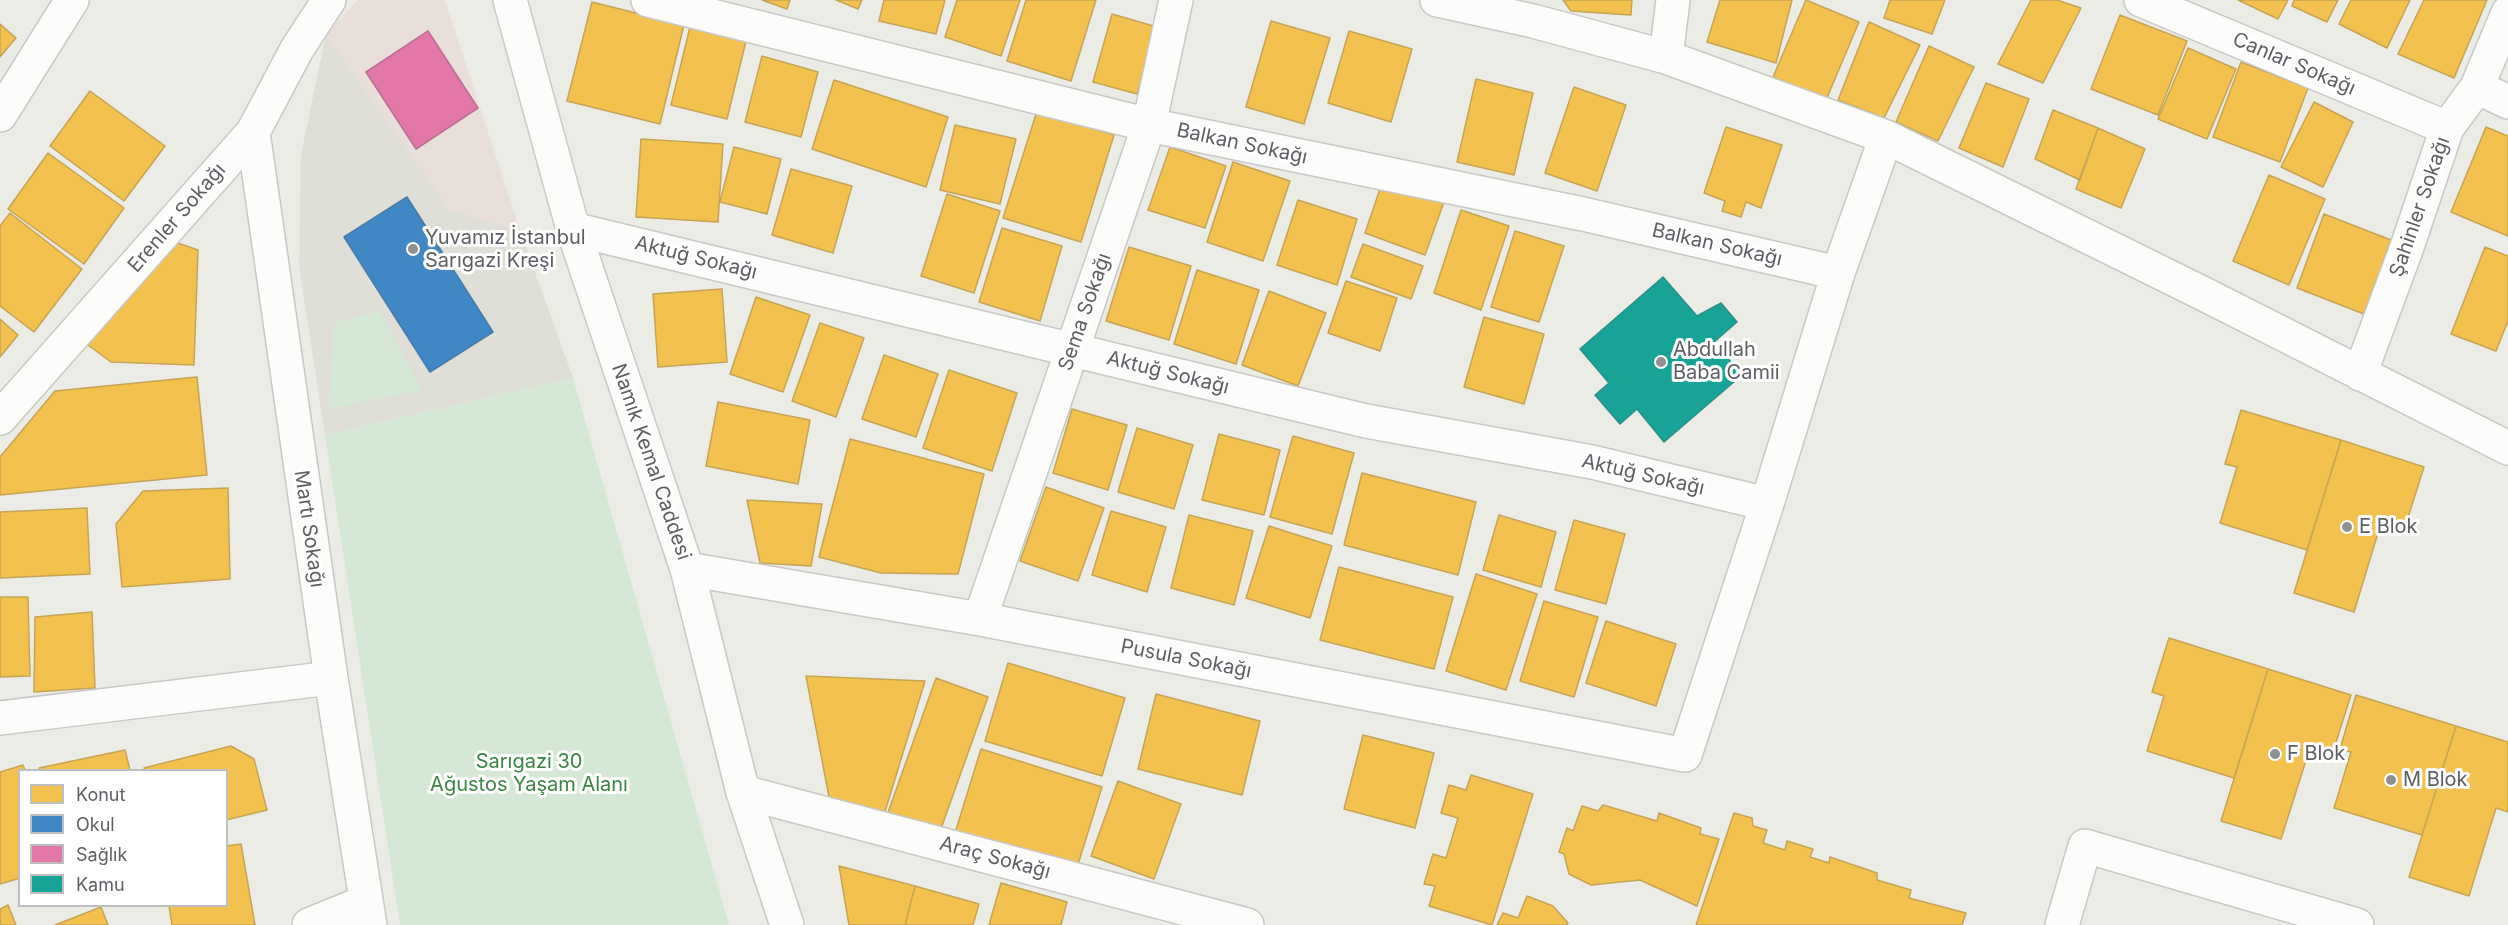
<!DOCTYPE html>
<html>
<head>
<meta charset="utf-8">
<style>
  body { margin:0 }
  #map { position:relative; width:2508px; height:925px; overflow:hidden; background:#ecece7; font-family:Inter,sans-serif }
  canvas { display:block }
  .legend { position:absolute; left:18px; top:769px; width:210px; height:138px; box-sizing:border-box; background:#fff; border:2px solid #bebfc1; margin:0; padding:8px 10px; list-style:none; font-size:18px; color:#5d5f64 }
  .legend li { display:flex; align-items:center; gap:12px; height:30px }
  .legend b { width:30px; border:2px solid #bebfc1 }
</style>
</head>
<body>
<div id="map">
<canvas width="2508" height="925"></canvas>
<ul class="legend">
<li><b style="height:16px;background:#f2c14e"></b>Konut</li>
<li><b style="height:16px;background:#3f88c5"></b>Okul</li>
<li><b style="height:16px;background:#e377a8"></b>Sağlık</li>
<li><b style="height:16px;background:#17a398"></b>Kamu</li>
</ul>
</div>
<script>
const ctx = document.querySelector('canvas').getContext('2d');
ctx.lineJoin = 'round';
function paint(path, color) { ctx.fillStyle = color; ctx.fill(path, 'evenodd'); }
const shape = rows => new Path2D(rows.map(r => 'M' + r).join(''));
function trace(path, color, width, dash) { ctx.strokeStyle = color; ctx.lineWidth = width; ctx.lineCap = dash ? 'butt' : 'round'; ctx.setLineDash(dash || []); ctx.stroke(path); }
function drawText(font, color, halo, rows, align = 'center') {
  ctx.font = font + ' Inter,sans-serif'; ctx.lineWidth = 6; ctx.setLineDash([]); ctx.textBaseline = 'middle'; ctx.strokeStyle = halo; ctx.fillStyle = color; for (const [text, x, y, turn = 0] of rows) {
    ctx.save(); ctx.translate(x, y); ctx.rotate((+turn || 0) * Math.PI / 180); ctx.textAlign = isNaN(turn) ? turn : align; if (halo) ctx.strokeText(text, 0, 0); ctx.fillText(text, 0, 0); ctx.restore();
  }
}
const education = shape([
  [326,34,450,210,520,230,573,378,325,435,299,267,301,155]
]);
const medical = shape([
  [358,0,445,0,520,230,450,210,326,34]
]);
const green = shape([
  [379,311,422,390,329,409,334,323],
  [573,378,729,925,400,925,325,435]
]);
const homes = shape([
  [762,0,790,0,787,9,762,0],
  [836,0,862,0,858,9,836,0],
  [884,0,945,0,936,34,879,21,884,0],
  [957,0,1020,0,1001,56,945,37,957,0],
  [1026,0,1096,0,1071,81,1007,61,1026,0],
  [1563,0,1632,0,1631,15,1571,11,1563,0],
  [1720,0,1792,0,1776,63,1707,42,1720,0],
  [1806,0,1859,22,1826,100,1773,77,1806,0],
  [1890,0,1945,0,1932,34,1884,18,1890,0],
  [2031,0,2057,0,2081,8,2043,83,1998,64,2031,0],
  [2238,0,2288,0,2278,19,2238,0],
  [2294,0,2338,0,2327,22,2292,6,2294,0],
  [2351,0,2410,0,2387,48,2339,24,2351,0],
  [2424,0,2487,0,2454,78,2398,54,2424,0],
  [592,2,684,25,660,124,567,101,592,2],
  [1112,14,1157,27,1137,94,1093,82,1112,14],
  [2120,15,2187,41,2158,115,2091,89,2120,15],
  [1271,21,1330,38,1304,124,1246,107,1271,21],
  [1869,22,1920,45,1884,118,1838,100,1869,22],
  [0,24,16,38,0,57,0,24],
  [690,27,746,41,727,119,671,105,690,27],
  [1349,31,1412,49,1391,122,1328,103,1349,31],
  [1929,46,1974,67,1938,141,1896,122,1929,46],
  [2188,48,2236,69,2207,139,2158,119,2188,48],
  [762,56,818,72,801,137,745,122,762,56],
  [2241,62,2308,88,2280,162,2213,137,2241,62],
  [1476,79,1533,93,1514,175,1457,162,1476,79],
  [834,80,948,117,926,187,812,149,834,80],
  [1986,83,2029,99,2003,167,1959,148,1986,83],
  [1574,87,1626,105,1597,191,1545,173,1574,87],
  [90,91,165,146,124,201,50,146,90,91],
  [2314,102,2353,122,2323,187,2281,167,2314,102],
  [2053,110,2098,128,2080,180,2035,159,2053,110],
  [1037,111,1114,135,1081,242,1003,218,1037,111],
  [955,125,1016,139,1000,204,940,190,955,125],
  [1726,127,1782,145,1761,208,1746,202,1741,217,1722,211,1725,201,1704,193,1726,127],
  [2486,127,2508,136,2508,236,2451,212,2486,127],
  [2098,128,2145,149,2121,208,2076,189,2098,128],
  [641,139,723,144,718,222,636,217,641,139],
  [734,147,781,159,767,214,720,202,734,147],
  [1170,147,1226,166,1205,228,1148,210,1170,147],
  [48,153,124,208,84,264,8,209,48,153],
  [1233,162,1290,181,1263,261,1207,242,1233,162],
  [791,169,852,186,833,253,772,235,791,169],
  [2269,175,2325,199,2289,285,2233,261,2269,175],
  [1383,180,1444,202,1425,255,1365,233,1383,180],
  [947,194,1000,211,974,293,921,276,947,194],
  [1298,200,1357,219,1337,285,1277,265,1298,200],
  [1461,210,1509,226,1481,310,1434,293,1461,210],
  [10,213,82,269,34,332,0,306,0,226,10,213],
  [2324,214,2391,240,2364,314,2297,288,2324,214],
  [1002,228,1062,246,1040,321,979,302,1002,228],
  [1515,231,1564,246,1539,322,1491,307,1515,231],
  [166,239,198,250,194,365,111,362,88,345,166,239],
  [1363,244,1423,266,1411,299,1351,277,1363,244],
  [1129,247,1191,266,1169,340,1106,321,1129,247],
  [2485,247,2508,256,2508,321,2496,351,2451,334,2485,247],
  [1197,270,1259,290,1236,364,1174,344,1197,270],
  [1346,281,1397,298,1380,351,1328,333,1346,281],
  [722,289,727,362,658,367,653,294,722,289],
  [1269,291,1326,313,1298,386,1242,365,1269,291],
  [756,297,810,315,783,392,730,374,756,297],
  [1484,317,1544,334,1524,404,1464,387,1484,317],
  [0,319,18,335,0,357,0,319],
  [820,323,864,338,836,417,792,401,820,323],
  [884,355,938,374,916,437,862,419,884,355],
  [949,370,1017,393,992,471,923,448,949,370],
  [197,377,207,475,0,495,0,457,55,391,197,377],
  [718,402,810,420,798,484,706,466,718,402],
  [1072,409,1127,425,1108,490,1053,473,1072,409],
  [2241,410,2341,440,2307,550,2220,523,2237,467,2225,464,2241,410],
  [1137,428,1193,445,1174,509,1118,492,1137,428],
  [1219,434,1280,450,1264,515,1202,500,1219,434],
  [1293,436,1354,453,1332,534,1270,517,1293,436],
  [850,439,984,474,958,574,881,573,819,557,850,439],
  [2341,440,2424,467,2404,530,2381,523,2354,612,2294,593,2341,440],
  [1362,473,1476,502,1458,575,1344,545,1362,473],
  [1046,487,1104,508,1078,581,1020,561,1046,487],
  [228,488,230,579,122,587,116,524,143,491,228,488],
  [747,500,822,504,811,566,760,563,747,500],
  [87,508,90,574,0,578,0,512,87,508],
  [1111,511,1166,527,1147,592,1092,575,1111,511],
  [1189,515,1253,531,1234,605,1171,588,1189,515],
  [1499,515,1556,532,1541,587,1483,570,1499,515],
  [1574,520,1625,534,1606,604,1555,590,1574,520],
  [1269,526,1332,546,1310,618,1246,598,1269,526],
  [1339,567,1453,597,1434,669,1320,640,1339,567],
  [1476,574,1537,594,1506,690,1446,671,1476,574],
  [0,597,28,597,30,676,0,677,0,597],
  [1544,601,1598,617,1574,697,1520,681,1544,601],
  [92,612,95,688,34,692,35,617,92,612],
  [1606,621,1676,644,1656,706,1586,683,1606,621],
  [2169,638,2268,669,2234,778,2147,751,2164,696,2152,692,2169,638],
  [1008,663,1125,698,1102,776,985,741,1008,663],
  [2268,669,2351,695,2331,758,2309,751,2281,839,2221,821,2268,669],
  [806,676,925,681,883,818,830,802,806,676],
  [936,678,988,697,938,837,886,818,936,678],
  [1156,694,1260,721,1242,795,1138,769,1156,694],
  [2356,695,2456,726,2422,835,2334,808,2351,752,2340,749,2356,695],
  [2456,726,2508,742,2508,812,2496,808,2469,896,2409,877,2456,726],
  [1363,735,1434,753,1415,828,1344,809,1363,735],
  [231,746,254,759,267,810,226,820,226,770,145,770,144,768,231,746],
  [981,749,1102,787,1076,871,955,833,981,749],
  [125,750,130,770,40,770,39,768,125,750],
  [23,765,25,770,20,770,20,878,0,884,0,772,23,765],
  [1471,775,1533,794,1492,925,1429,906,1435,886,1424,884,1433,854,1446,858,1458,818,1441,813,1449,785,1466,790,1471,775],
  [1118,781,1181,804,1154,879,1091,856,1118,781],
  [1603,805,1657,821,1659,813,1701,828,1700,834,1719,839,1697,906,1640,880,1591,885,1569,874,1564,854,1559,852,1567,828,1573,831,1582,806,1598,811,1603,805],
  [1734,813,1752,818,1753,826,1767,830,1763,843,1785,850,1787,841,1813,849,1810,857,1829,863,1830,857,1877,873,1877,880,1911,890,1909,898,1966,913,1962,925,1696,925,1734,813],
  [241,844,255,925,172,925,169,906,226,906,226,846,241,844],
  [839,866,915,886,905,925,849,925,839,866],
  [1001,883,1067,902,1061,925,989,925,1001,883],
  [915,886,979,904,973,925,905,925,915,886],
  [1527,896,1553,906,1568,923,1566,925,1497,925,1503,913,1518,918,1527,896],
  [8,905,16,925,0,925,0,909,8,905],
  [101,907,108,925,55,925,101,907]
]);
const schools = shape([
  [407,197,493,332,430,372,344,237,407,197]
]);
const health = shape([
  [428,31,478,108,416,149,366,72,428,31]
]);
const public = shape([
  [1663,277,1697,316,1721,303,1737,322,1714,342,1742,375,1664,442,1637,409,1620,424,1595,395,1609,383,1580,349,1663,277]
]);
const minor = shape([
  [648,0,1149,125,1583,214,1838,273],
  [1437,0,1533,21,1666,57,1886,137,2202,293,2508,448],
  [2141,0,2447,128],
  [1666,57,1673,0],
  [2477,87,2508,102],
  [0,115,72,0],
  [253,132,331,678,370,925],
  [573,229,1366,421,1592,462,1767,504],
  [2360,374,2407,247,2447,128,2477,87,2508,13],
  [0,418,253,132,297,49,329,0],
  [687,569,980,619,1685,755,1767,504,1838,273,1886,137],
  [980,619,1149,125,1176,0],
  [0,718,331,678],
  [743,792,1247,925],
  [309,925,365,902],
  [2062,925,2085,846,2357,925]
]);
const secondary = shape([
  [510,0,573,229,687,569,743,792,787,925]
]);
const markers = [
  [413,249,6,"#8f9092"],
  [1661,362,6,"#8f9092"],
  [2347,527,6,"#8f9092"],
  [2275,754,6,"#8f9092"],
  [2391,780,6,"#8f9092"]
];
const streetNames = [
  ["Canlar Sokağı",2294,64,23],
  ["Balkan Sokağı",1242,144,12],
  ["Şahinler Sokağı",2420,207,-71],
  ["Erenler Sokağı",177,218,-49],
  ["Balkan Sokağı",1717,245,13],
  ["Aktuğ Sokağı",696,258,14],
  ["Sema Sokağı",1085,312,-71],
  ["Aktuğ Sokağı",1168,373,14],
  ["Namık Kemal Caddesi",651,462,71],
  ["Aktuğ Sokağı",1643,475,13],
  ["Martı Sokağı",309,529,82],
  ["Pusula Sokağı",1186,659,11],
  ["Araç Sokağı",995,858,15]
];
const poiNames = [
  ["Yuvamız İstanbul",425,238],
  ["Sarıgazi Kreşi",425,261],
  ["Abdullah",1673,350],
  ["Baba Camii",1673,373],
  ["E Blok",2359,527],
  ["F Blok",2287,754],
  ["M Blok",2403,780]
];
const parkNames = [
  ["Sarıgazi 30",529,762],
  ["Ağustos Yaşam Alanı",529,785]
];
paint(education, '#dfded7');
paint(medical, '#e8deda');
paint(green, '#d5e8d5');
paint(homes, '#f2c14e');
trace(homes, '#c5a455', 1.5);
paint(schools, '#3f88c5');
trace(schools, '#487ca8', 1.5);
paint(health, '#e377a8');
trace(health, '#bb7094', 1.5);
paint(public, '#17a398');
trace(public, '#2c8f88', 1.5);
trace(minor, '#c8c8c8', 36);
trace(secondary, '#c9c9c9', 36);
trace(minor, '#fcfcfb', 33);
trace(secondary, '#fcfcfb', 33);
for (const [x, y, r, color] of markers) { const dot = new Path2D(); dot.arc(x, y, r, 0, 2 * Math.PI); ctx.fillStyle = color; ctx.fill(dot); trace(dot, '#fff', 2); }
drawText('20px', '#5d5f64', '#fff', streetNames);
drawText('20px', '#5d5f64', '#fff', poiNames, 'left');
drawText('20px', '#3b8545', '#fff', parkNames);
</script>
</body>
</html>
